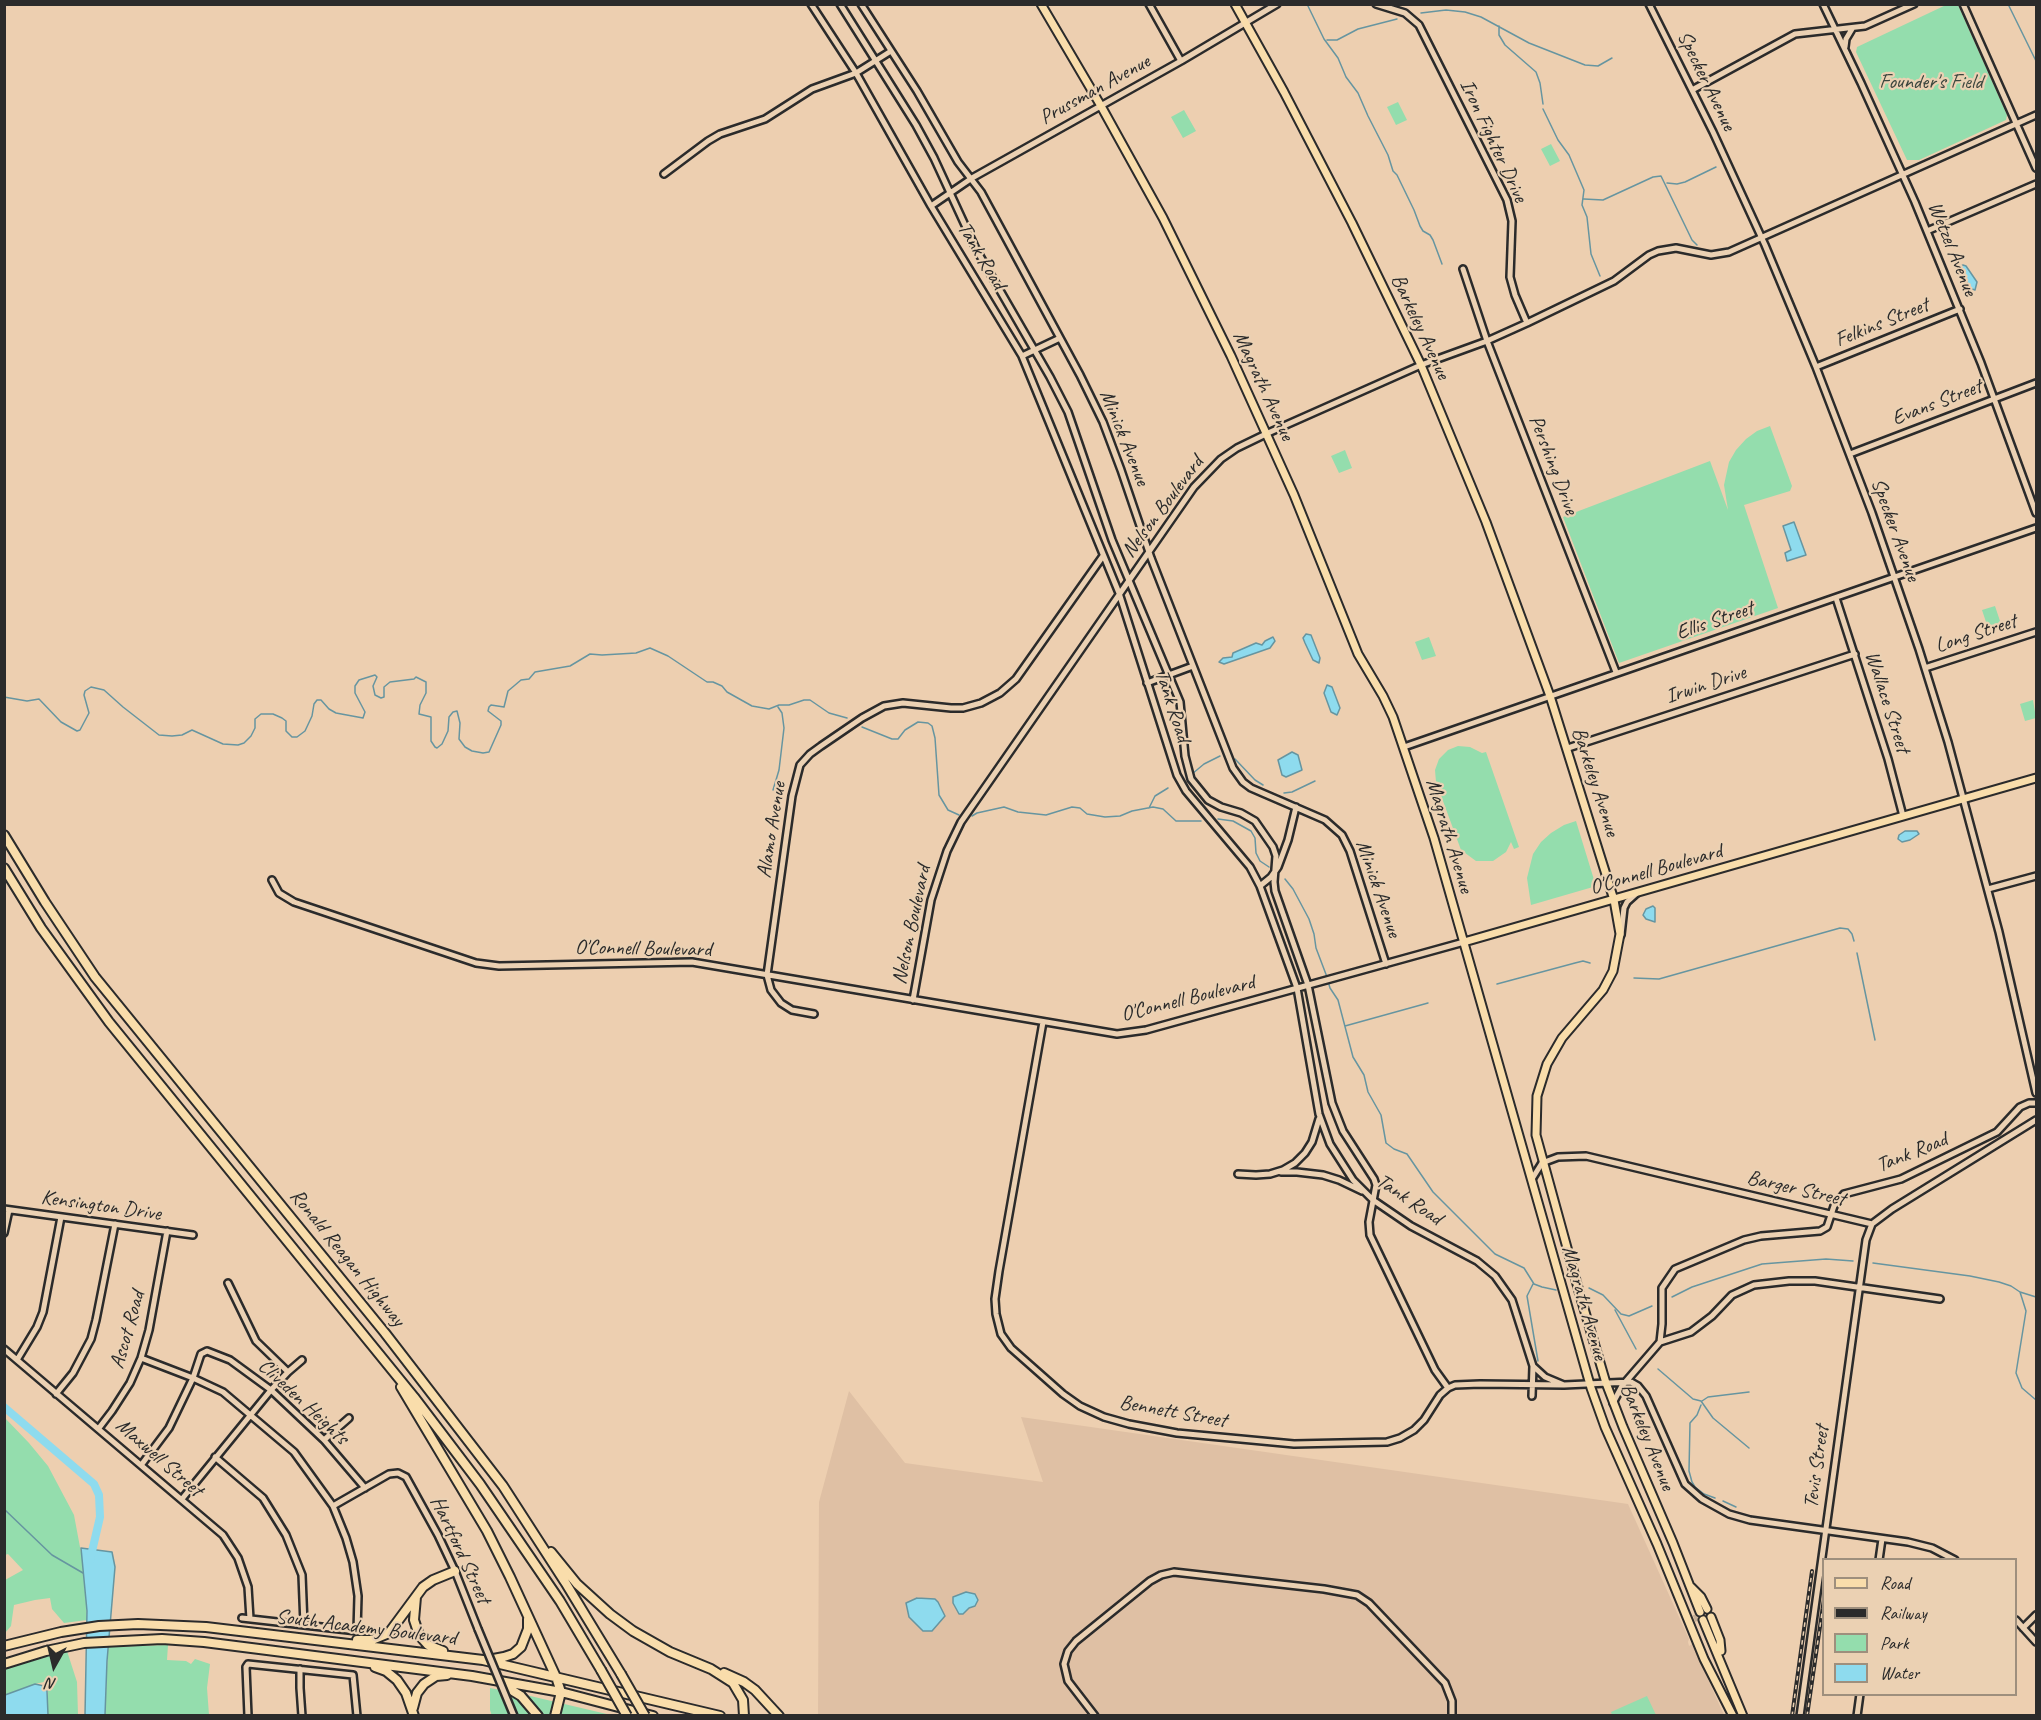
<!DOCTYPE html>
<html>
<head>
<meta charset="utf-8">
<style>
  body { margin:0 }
  #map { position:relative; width:2041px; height:1720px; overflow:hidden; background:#edcfb0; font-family:Caveat,sans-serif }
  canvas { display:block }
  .frame { position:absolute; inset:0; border:6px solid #2b2b2b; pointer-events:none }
  .legend { position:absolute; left:1822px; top:1558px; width:195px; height:138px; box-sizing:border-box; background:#ebd1b3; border:2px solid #9e8f7d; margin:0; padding:8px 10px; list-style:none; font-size:18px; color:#2b2b2b }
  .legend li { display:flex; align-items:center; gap:12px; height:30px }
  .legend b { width:30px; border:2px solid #9e8f7d }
  .north { position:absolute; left:24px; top:1636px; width:60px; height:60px; -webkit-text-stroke:4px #ebd1b3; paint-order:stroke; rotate:188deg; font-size:16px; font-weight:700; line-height:24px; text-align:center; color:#2b2b2b }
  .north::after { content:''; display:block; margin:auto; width:21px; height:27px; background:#2b2b2b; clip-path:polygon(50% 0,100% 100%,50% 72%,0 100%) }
</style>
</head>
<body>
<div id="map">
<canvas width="2041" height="1720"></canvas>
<div class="frame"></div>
<ul class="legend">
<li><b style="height:8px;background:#f9ddab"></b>Road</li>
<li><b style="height:8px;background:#2b2b2b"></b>Railway</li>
<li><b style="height:16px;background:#94ddad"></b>Park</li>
<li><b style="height:16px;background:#8edbee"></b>Water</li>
</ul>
<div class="north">N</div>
</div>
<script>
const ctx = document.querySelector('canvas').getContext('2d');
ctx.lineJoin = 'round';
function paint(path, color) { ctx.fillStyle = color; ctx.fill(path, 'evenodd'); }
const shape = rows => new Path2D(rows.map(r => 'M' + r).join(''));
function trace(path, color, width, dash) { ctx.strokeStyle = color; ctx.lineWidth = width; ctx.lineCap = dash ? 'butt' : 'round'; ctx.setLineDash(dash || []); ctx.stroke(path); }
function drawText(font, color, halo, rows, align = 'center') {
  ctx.font = font + ' Caveat,sans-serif'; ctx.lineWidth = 4.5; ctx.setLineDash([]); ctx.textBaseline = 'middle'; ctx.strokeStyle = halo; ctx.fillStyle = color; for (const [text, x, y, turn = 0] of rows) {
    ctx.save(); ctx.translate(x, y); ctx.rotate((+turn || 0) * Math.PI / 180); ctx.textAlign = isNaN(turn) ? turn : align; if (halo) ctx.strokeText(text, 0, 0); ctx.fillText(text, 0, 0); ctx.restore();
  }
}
const built = shape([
  [849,1391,905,1463,1043,1482,1021,1417,1628,1504,1689,1639,1688,1642,1689,1646,1692,1644,1724,1715,818,1716,819,1502]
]);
const green = shape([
  [1946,5,1958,5,2007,115,2006,120,1919,160,1907,160,1856,52,1857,47],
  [1398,102,1407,120,1396,125,1387,107],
  [1184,110,1196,131,1183,138,1171,117],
  [1551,144,1560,161,1550,166,1541,149],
  [1770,426,1792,486,1790,491,1744,505,1778,608,1619,663,1563,517,1710,461,1728,510,1724,485,1729,462,1736,450,1746,439,1757,431],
  [1345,450,1352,468,1339,473,1331,456],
  [1995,606,2001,624,1988,628,1982,610],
  [1429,637,1436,656,1422,660,1415,642],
  [2033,700,2036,718,2025,721,2020,704],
  [1458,746,1470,747,1482,753,1486,752,1519,847,1514,849,1511,842,1506,852,1493,861,1476,861,1461,850,1436,782,1435,770,1439,759,1448,750],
  [1576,821,1595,883,1593,887,1531,905,1527,878,1533,854,1541,842,1551,833,1564,825],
  [5,1418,29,1443,48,1466,74,1515,85,1574,87,1620,64,1623,52,1609,50,1598,35,1600,14,1605,11,1626,5,1633,5,1580,23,1570,8,1554,5,1555],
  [168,1645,167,1660,186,1661,191,1664,195,1659,210,1664,207,1688,209,1715,105,1716,108,1647],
  [67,1651,77,1682,78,1715,48,1715,48,1681,35,1684,5,1696,5,1666,31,1658],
  [490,1688,526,1695,611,1715,492,1716,490,1710],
  [1647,1696,1656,1715,1612,1715,1611,1712]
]);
const water = shape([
  [1963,265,1966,266,1977,282,1975,290,1969,288,1962,269,1961,266,1963,265],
  [1794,522,1806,555,1787,561,1785,553,1791,550,1783,526,1794,522],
  [1306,634,1311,635,1320,658,1319,663,1313,660,1305,643,1303,638,1306,634],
  [1273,637,1275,641,1270,648,1224,664,1219,662,1223,658,1232,657,1233,653,1256,643,1262,645,1265,641,1273,637],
  [1327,685,1332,687,1340,708,1337,715,1331,712,1324,693,1327,685],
  [1292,752,1298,755,1302,770,1286,777,1282,775,1278,760,1292,752],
  [1905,831,1917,831,1919,834,1910,840,1902,842,1898,839,1899,835,1905,831],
  [1653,906,1655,908,1655,922,1646,919,1643,915,1646,909,1653,906],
  [81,1548,112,1552,115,1567,107,1661,105,1715,85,1715,87,1611,81,1548],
  [966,1592,975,1594,978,1600,975,1606,969,1608,963,1614,959,1614,953,1603,953,1597,966,1592],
  [917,1598,935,1599,938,1602,945,1616,932,1631,923,1631,909,1617,906,1603,917,1598],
  [35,1684,44,1686,47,1691,48,1715,5,1715,5,1695,35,1684]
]);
const stream = shape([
  [1307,4,1324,39,1338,58,1346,77,1358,93,1368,116,1388,155,1393,171,1397,175,1414,210,1420,226,1423,231,1430,235,1433,240,1442,264],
  [2008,4,2036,61],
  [1421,13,1446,10,1465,12,1481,17,1529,43,1585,65,1598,66,1612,58],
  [1499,26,1499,35,1505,45,1536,72,1540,83,1543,104],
  [1327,40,1337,40,1358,29,1397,19],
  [1543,109,1558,140,1569,155,1584,190,1582,205,1587,217,1591,254,1600,276],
  [1667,183,1677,184,1685,182,1716,167],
  [1584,199,1603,200,1653,177,1661,176,1692,240,1697,245],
  [4,697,27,701,39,699,61,722,77,731,80,730,89,713,84,695,85,691,91,687,104,690,123,707,159,735,172,736,182,735,192,730,223,744,238,745,244,743,251,736,255,728,255,719,261,714,273,714,282,718,286,721,286,731,292,737,297,737,305,731,312,716,314,704,317,700,321,700,329,709,336,713,363,718,365,712,355,693,355,686,359,680,375,675,377,677,373,686,375,695,381,698,384,697,384,687,390,682,414,679,416,677,426,682,426,693,420,705,419,714,431,717,431,741,435,747,437,748,442,744,448,731,449,717,453,712,457,711,460,723,459,739,465,747,472,751,483,753,489,752,501,725,501,721,488,711,489,707,491,705,504,707,508,691,521,680,529,679,535,672,570,666,590,654,602,655,636,653,650,648,668,656,707,682,713,682,722,686,727,692,752,706,769,709,779,705,789,705,804,700,810,700,829,713,847,718],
  [862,727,892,739,898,739,905,730,918,722,928,723,932,726,935,738,939,795,948,810,959,815],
  [1235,759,1255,780,1263,785],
  [1192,774,1204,764,1220,756],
  [773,790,779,770,784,728,782,713,778,707],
  [1284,793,1292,792,1315,781],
  [1149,808,1155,796,1168,788],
  [972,816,977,813,1004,807,1018,812,1046,815,1072,807,1080,808,1087,814,1105,817,1120,816,1132,811,1153,807,1163,809,1176,821,1201,821],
  [1218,819,1233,821,1251,831,1255,838,1256,853,1260,861,1269,867],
  [1285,879,1293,889,1309,919,1314,934,1316,948,1327,977],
  [1857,953,1875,1040],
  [1634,978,1659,979,1840,928,1848,929,1852,934,1854,941],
  [1328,981,1330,988,1338,1000,1353,1057,1364,1075,1368,1092,1381,1115,1386,1143,1394,1149,1407,1154,1433,1192,1495,1254,1524,1268,1534,1284,1542,1287,1556,1290],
  [1497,984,1575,963,1583,961,1590,963],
  [1345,1026,1428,1003],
  [1873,1263,1970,1276,1999,1282,2011,1286,2020,1292,2026,1311,2016,1373,2022,1388,2036,1400],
  [1533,1284,1527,1296,1538,1361],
  [1589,1288,1603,1295,1621,1314,1629,1316,1652,1306],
  [2020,1292,2036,1297],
  [1672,1297,1692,1287,1762,1264,1826,1259,1853,1261],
  [1615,1310,1636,1349],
  [1658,1369,1693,1399,1701,1401,1713,1418,1749,1448],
  [1702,1401,1708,1397,1749,1392],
  [1701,1405,1697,1415,1690,1423,1689,1471,1692,1482,1695,1487,1704,1494,1715,1498],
  [1723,1501,1736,1507],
  [4,1509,52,1555,83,1573]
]);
const river = shape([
  [4,1407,94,1484,99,1495,100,1517,90,1560]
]);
const majorTunnel = shape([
  [1704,1610,1707,1619],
  [1696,1614,1699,1622]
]);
const minor = shape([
  [811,4,856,73,931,206,1022,356,1119,593,1177,775,1186,791,1250,867,1260,886,1297,988,1319,1114,1330,1144,1353,1180,1373,1200,1411,1226,1477,1261,1495,1276,1512,1300,1533,1366,1545,1377,1564,1385],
  [840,4,916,125,934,158,976,249,1050,377,1068,412,1112,540,1180,702,1185,756,1191,779,1208,800,1221,807,1241,813,1255,821,1273,847,1276,856,1274,882,1275,891,1308,985,1332,1103,1343,1131,1374,1179,1376,1185,1369,1222,1370,1235,1435,1370,1448,1388],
  [861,4,917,91,958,162,981,192,1080,375,1103,422,1121,470,1151,558,1233,768,1243,782,1251,788,1325,820,1342,835,1350,851,1386,964],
  [1149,4,1181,61],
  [1376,4,1405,13,1419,25,1507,200,1512,221,1510,277,1515,295,1527,323],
  [1649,4,1713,132,1765,245,1816,367,1872,513,1919,649,1948,742,1999,932,2036,1093],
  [1823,4,1861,83,1915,202,1981,363,2036,513],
  [1963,4,2036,168],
  [1845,47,1846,39,1852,29],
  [1692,90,1795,34,1865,26,1914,4],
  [664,174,708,141,720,134,765,119,812,89,856,73,891,51],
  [931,206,972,178,1181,61,1277,4],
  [1927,231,2036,184],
  [1463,269,1487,341,1616,672],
  [1022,356,1060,338],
  [1816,367,1960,309],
  [1850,454,2036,383],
  [1836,598,1888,759,1903,816],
  [1925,668,2036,632],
  [1147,683,1193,666],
  [1404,747,2036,528],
  [1568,748,1855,654],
  [272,880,279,893,294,902,476,963,499,966,692,962,1117,1034,1146,1030,1464,942],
  [1260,886,1271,877,1278,867,1288,840,1296,807],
  [1988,889,2036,876],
  [1621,935,1624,908,1627,902,1637,893],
  [913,1000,931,900,947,851,961,822,1194,487,1221,459,1237,448,1268,433,1421,365,1487,341,1527,323,1614,281,1649,255,1658,251,1676,248,1711,255,1729,252,2036,115],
  [814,1014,792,1010,781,1003,771,990,767,975,792,796,800,765,810,754,821,746,862,718,884,706,903,703,951,708,963,708,981,703,1000,693,1016,679,1103,556],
  [1043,1022,999,1271,995,1299,996,1314,1001,1334,1011,1348,1063,1394,1080,1406,1104,1417,1129,1424,1177,1433,1294,1444,1387,1442,1400,1438,1414,1430,1424,1420,1440,1395,1448,1388,1455,1385,1480,1384,1564,1385,1631,1382,1638,1386,1646,1396,1685,1484,1702,1499,1729,1514,1750,1520,1908,1542,1932,1548,1955,1560],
  [1281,1172,1297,1172,1323,1175,1339,1180,1362,1191],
  [1238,1174,1256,1175,1270,1174,1283,1170,1295,1163,1305,1153,1312,1142,1319,1119],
  [1532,1179,1542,1163,1558,1157,1586,1156,1872,1224,1892,1209,2036,1120],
  [4,1209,193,1235],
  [4,1233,9,1210],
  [228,1283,256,1341,288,1372],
  [1660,1342,1691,1332,1712,1316,1732,1295,1754,1285,1789,1281,1815,1281,1940,1299],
  [4,1349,223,1535,238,1558,248,1587,250,1619],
  [141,1358,193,1378,223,1392,294,1452,333,1506,346,1538,353,1562,358,1596,357,1631,242,1618],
  [17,1360,37,1327,43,1312,61,1217],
  [56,1394,73,1373,91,1339,96,1320,115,1224],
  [1532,1396,1533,1366],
  [1613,1403,1622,1386,1660,1342,1662,1324,1662,1288,1675,1269,1744,1240,1761,1236,1820,1231,1827,1227,1834,1206,1844,1194,1901,1179,1997,1132,2020,1107,2029,1103,2036,1103],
  [99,1428,112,1411,130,1383,141,1358,149,1330,167,1231],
  [324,1440,349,1418],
  [215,1457,263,1498,286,1535,302,1575,304,1625],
  [142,1464,169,1428,193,1378,201,1354,207,1351,230,1360,271,1390,324,1440,365,1488],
  [182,1499,271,1390,288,1372,302,1360],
  [333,1506,389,1474,398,1473,406,1477,438,1535,455,1571,478,1629],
  [1879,1560,1882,1539],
  [2016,1620,2036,1642],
  [2023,1628,2036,1615],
  [300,1669,300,1688,302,1716],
  [248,1716,246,1667,248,1664,353,1675,357,1716],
  [1095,1716,1068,1681,1064,1664,1068,1651,1076,1641,1150,1581,1161,1575,1174,1572,1324,1589,1357,1595,1369,1603,1445,1683,1452,1701,1452,1716],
  [1800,1716,1866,1240,1872,1224],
  [1857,1716,1860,1694]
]);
const major = shape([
  [1041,4,1101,106,1163,218,1231,356,1294,495,1358,654,1383,696,1393,717,1434,838,1591,1388,1605,1427,1657,1544,1704,1659,1733,1716],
  [1235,4,1284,92,1352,223,1421,365,1486,522,1550,696,1614,900,1620,934,1613,971,1603,990,1562,1038,1547,1064,1537,1096,1536,1135,1580,1295,1606,1383,1623,1427,1673,1543,1700,1612],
  [1464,942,2036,778],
  [1691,1587,1701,1597,1707,1609],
  [1711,1617,1720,1640,1721,1651],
  [1703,1620,1743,1716]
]);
const highway = shape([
  [4,835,45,902,95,977,385,1333,503,1486,565,1582,621,1674],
  [4,868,41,928,109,1022,414,1397,480,1484,560,1601,601,1670],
  [401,1387,487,1531,510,1577,556,1677,561,1692,555,1716],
  [551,1552,577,1584,610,1614,633,1631,670,1652,711,1669,733,1683,743,1700,744,1716],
  [416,1597,414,1620,419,1635,428,1645,443,1651],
  [357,1640,372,1640,389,1633,423,1587,433,1580,455,1571],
  [4,1646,61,1632,99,1626,138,1624,206,1627,483,1660,720,1716],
  [488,1660,504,1657,513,1654,521,1647,528,1629,528,1619],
  [4,1664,46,1651,84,1643,162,1639,204,1642,472,1676,561,1692,653,1716],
  [375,1667,386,1671,397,1680,406,1693,414,1716],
  [724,1673,744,1682,755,1690,779,1716],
  [503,1685,521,1696,538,1716],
  [413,1708,417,1693,424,1684,436,1676,447,1675]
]);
const rail = shape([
  [1792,1716,1812,1571],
  [1807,1716,1824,1599]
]);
const minorBridge = shape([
  [478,1629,514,1716]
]);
const highwayBridge = shape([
  [601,1670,627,1716],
  [621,1674,645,1716]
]);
const streetNames = [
  ["Specker Avenue",1706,81,64],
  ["Prussman Avenue",1095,90,-29],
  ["Iron Fighter Drive",1493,141,65],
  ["Wetzel Avenue",1952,249,68],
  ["Tank Road",981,256,59],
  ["Felkins Street",1882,323,-22],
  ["Barkeley Avenue",1420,327,65],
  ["Magrath Avenue",1263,386,65],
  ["Evans Street",1937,403,-21],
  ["Minick Avenue",1124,438,68],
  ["Pershing Drive",1553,465,69],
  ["Nelson Boulevard",1163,507,-53],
  ["Specker Avenue",1895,530,70],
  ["Ellis Street",1715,621,-19],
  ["Long Street",1976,634,-18],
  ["Irwin Drive",1706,685,-18],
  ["Wallace Street",1887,702,72],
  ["Tank Road",1172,706,72],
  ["Barkeley Avenue",1595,782,72],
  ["Alamo Avenue",772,830,-81],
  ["Magrath Avenue",1449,836,73],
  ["O'Connell Boulevard",1656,870,-16],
  ["Minick Avenue",1378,889,71],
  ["Nelson Boulevard",912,925,-78],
  ["O'Connell Boulevard",643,949,1],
  ["O'Connell Boulevard",1188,999,-14],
  ["Tank Road",1912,1153,-22],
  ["Barger Street",1796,1189,13],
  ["Tank Road",1409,1200,34],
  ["Kensington Drive",101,1206,8],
  ["Ronald Reagan Highway",347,1258,51],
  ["Magrath Avenue",1584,1303,74],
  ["Ascot Road",128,1330,-74],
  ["Cliveden Heights",303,1402,43],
  ["Bennett Street",1173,1412,10],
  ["Barkeley Avenue",1647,1437,68],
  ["Maxwell Street",159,1458,41],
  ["Tevis Street",1817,1467,-82],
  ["Hartford Street",460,1550,65],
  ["South Academy Boulevard",366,1628,7]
];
const parkNames = [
  ["Founder's Field",1931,82]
];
paint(built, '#dfc0a4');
paint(green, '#94ddad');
paint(water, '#8edbee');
trace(water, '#6695a0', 1.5);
trace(stream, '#6695a0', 1.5);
trace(river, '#8edbee', 8);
trace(majorTunnel, '#c6ae95', 7, [7, 3.5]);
trace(minor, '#2b2b2b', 10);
trace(major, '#2b2b2b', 11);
trace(highway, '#2b2b2b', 12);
trace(minor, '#ebd1b3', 5);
trace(major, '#f9ddab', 7);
trace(highway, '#f9ddab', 8);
trace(rail, '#2b2b2b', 4);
trace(rail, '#ebd1b3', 1.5, [4.5]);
trace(minorBridge, '#2b2b2b', 10, []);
trace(highwayBridge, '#2b2b2b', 12, []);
trace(minorBridge, '#ebd1b3', 5);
trace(highwayBridge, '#f9ddab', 8);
drawText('21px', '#2b2b2b', '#ebd1b3', streetNames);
drawText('21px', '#3b463e', '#ebd1b3', parkNames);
</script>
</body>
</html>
